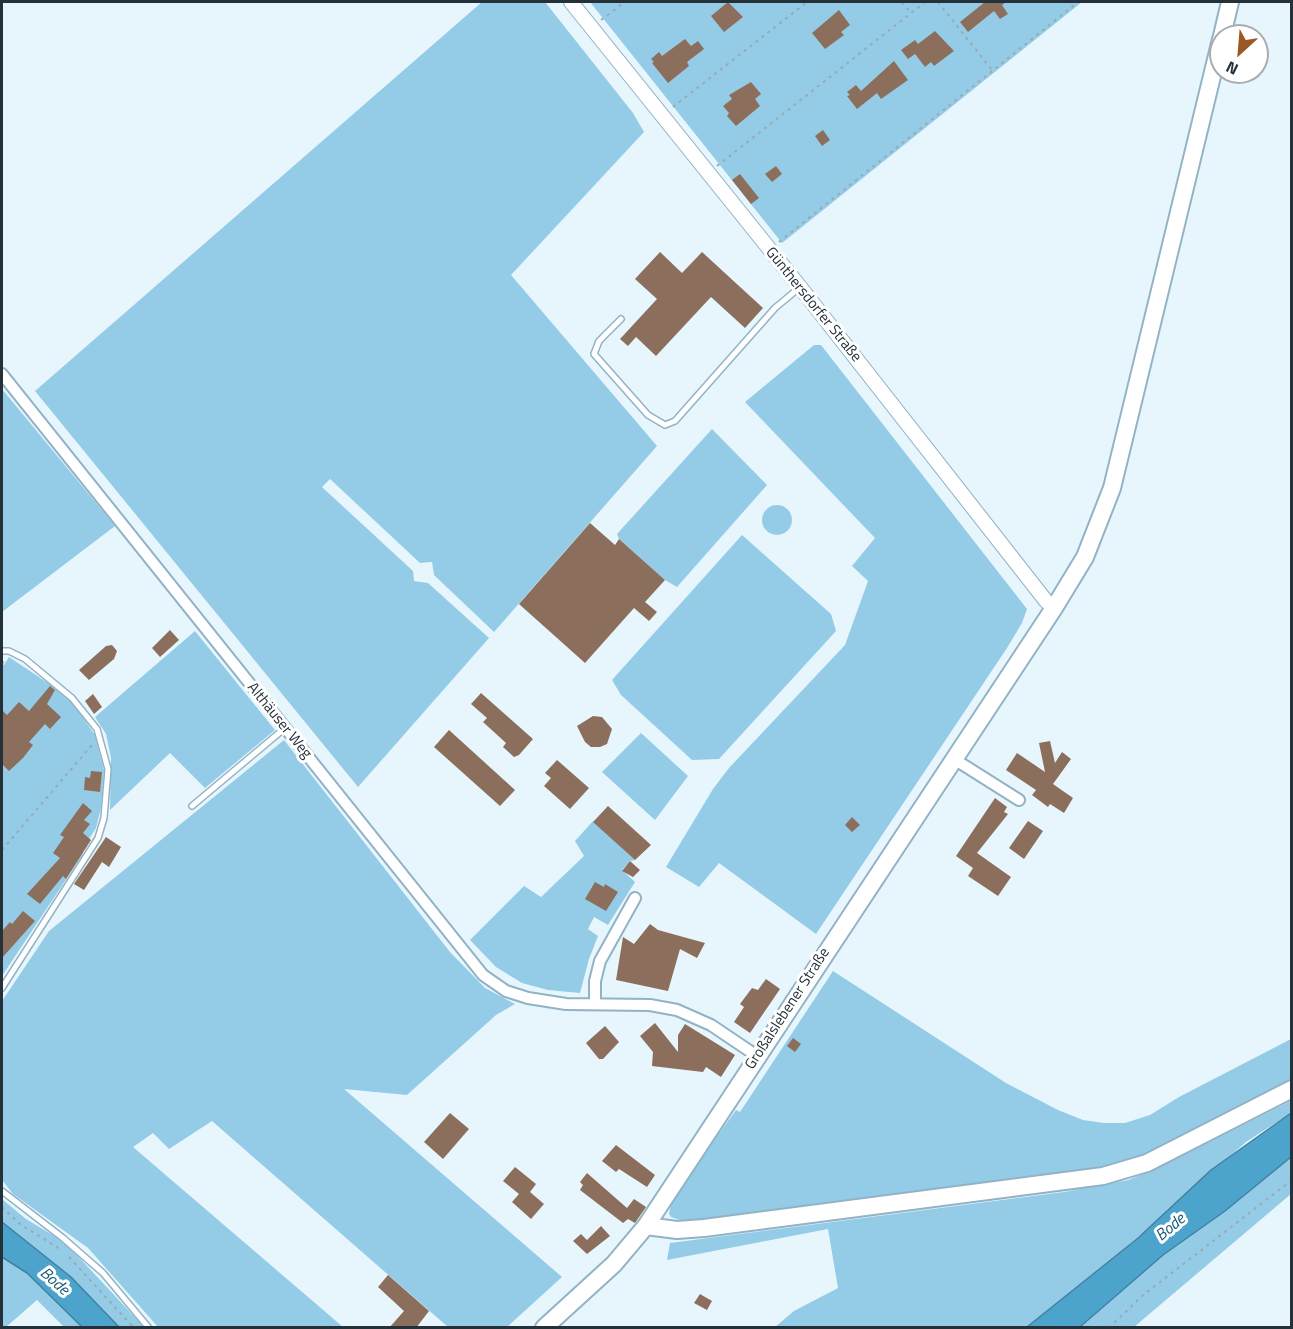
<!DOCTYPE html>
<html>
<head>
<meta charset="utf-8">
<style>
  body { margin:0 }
  #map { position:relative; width:1293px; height:1329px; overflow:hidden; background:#e7f5fd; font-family:"Titillium Web",sans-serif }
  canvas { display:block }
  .frame { position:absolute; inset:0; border:3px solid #243139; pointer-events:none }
  .north { position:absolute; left:1209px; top:24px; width:60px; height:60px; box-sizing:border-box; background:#fff; border:2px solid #a7adb0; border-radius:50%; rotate:206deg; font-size:16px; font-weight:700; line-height:24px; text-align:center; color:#243139 }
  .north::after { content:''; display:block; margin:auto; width:21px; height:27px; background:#9a5826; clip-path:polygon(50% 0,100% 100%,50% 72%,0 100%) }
</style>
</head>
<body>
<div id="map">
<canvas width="1293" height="1329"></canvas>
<div class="frame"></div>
<div class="north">N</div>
</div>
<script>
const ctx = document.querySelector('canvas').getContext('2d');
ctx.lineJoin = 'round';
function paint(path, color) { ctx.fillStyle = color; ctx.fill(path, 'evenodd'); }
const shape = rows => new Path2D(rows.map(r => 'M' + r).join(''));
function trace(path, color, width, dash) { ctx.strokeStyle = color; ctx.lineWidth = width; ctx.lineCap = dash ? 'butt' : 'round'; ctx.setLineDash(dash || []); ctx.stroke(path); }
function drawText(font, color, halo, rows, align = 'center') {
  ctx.font = font + ' "Titillium Web",sans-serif'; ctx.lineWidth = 6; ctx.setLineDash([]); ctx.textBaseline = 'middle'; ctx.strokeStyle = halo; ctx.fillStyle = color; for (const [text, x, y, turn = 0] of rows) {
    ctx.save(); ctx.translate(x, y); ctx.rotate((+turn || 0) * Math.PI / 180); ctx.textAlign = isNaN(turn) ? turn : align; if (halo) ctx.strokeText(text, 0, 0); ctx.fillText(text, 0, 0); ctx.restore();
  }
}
const green = shape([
  [482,2,545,2,633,113,644,132,511,275,657,446,494,632,434,575,432,562,420,563,330,479,322,487,413,571,414,581,428,583,489,638,358,787,35,391],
  [590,2,1082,2,782,243],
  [814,345,821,345,1027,609,1022,623,1007,648,816,934,719,863,699,887,666,867,713,789,729,768,845,645,868,581,852,566,875,538,745,402],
  [2,389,115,526,2,612],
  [712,429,767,485,677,587,665,580,619,539,617,534],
  '762 520a15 15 0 1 1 30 0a15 15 0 1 1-30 0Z',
  [742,535,831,614,836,631,719,759,692,760,621,695,612,680],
  [195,631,275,730,205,788,170,753,110,810,111,758,106,734,95,717],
  [9,657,57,689,75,706,95,735,104,770,101,808,96,828,81,852,83,854,2,976,2,664,4,665],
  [641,733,688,776,655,820,602,772],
  [284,740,450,952,485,988,515,1004,496,1015,407,1095,344,1089,562,1277,507,1327,448,1327,212,1121,169,1149,153,1133,133,1147,343,1327,158,1327,88,1248,13,1194,2,1180,2,1001,49,931],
  [593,821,635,860,630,861,622,870,635,882,608,925,594,917,588,929,598,936,589,959,580,993,548,990,522,983,496,967,470,940,524,886,541,897,584,856,575,841],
  [833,971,1006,1083,1058,1110,1083,1120,1104,1123,1125,1123,1150,1115,1179,1097,1291,1039,1291,1079,1157,1150,1098,1170,711,1220,683,1221,671,1217,669,1214,672,1198,736,1110,740,1112],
  [1291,1101,1291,1113,1246,1142,1138,1237,1027,1327,775,1327,794,1311,838,1288,828,1229,667,1260,670,1243,1064,1192,1128,1180,1156,1169],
  [1291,1157,1291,1194,1134,1327,1080,1328,1163,1255,1225,1211],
  [2,1199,26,1219,56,1237,74,1252,144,1327,119,1327,71,1277,15,1235,2,1222],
  [2,1257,27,1273,82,1327,64,1327,37,1300,6,1327,2,1327]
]);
const water = shape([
  [1291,1113,1291,1157,1225,1211,1163,1255,1080,1327,1027,1327,1138,1238,1211,1170,1291,1113],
  [2,1222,71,1277,119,1327,82,1327,27,1273,2,1257,2,1222]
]);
const building = shape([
  [728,2,743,17,724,32,711,16],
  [985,2,1006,2,1002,5,1008,14,1000,19,994,11,968,32,960,22],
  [839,10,850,25,841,32,844,35,825,49,812,33],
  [935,31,954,51,934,66,931,62,925,67,915,54,908,59,901,50,915,40,918,44],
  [685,39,691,46,698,41,704,49,687,62,689,66,668,83,652,63,654,62,651,59,659,52,662,56],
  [894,61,908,80,881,99,877,93,857,109,847,96,850,95,847,92,856,85,861,91],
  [751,82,761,94,755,99,760,106,736,126,727,116,729,113,723,106,732,99,729,95],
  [823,130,830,140,822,146,815,136],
  [776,166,782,174,772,182,765,174],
  [740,174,759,198,751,204,732,180],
  [660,252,682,273,702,252,763,308,745,328,711,297,656,356,636,337,628,346,620,339,657,299,635,279],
  [590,523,615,545,619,539,665,580,645,602,657,612,649,621,634,608,585,663,519,604],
  [170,630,179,640,160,657,152,648],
  [112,645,117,651,114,659,89,680,79,670,106,646],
  [50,686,55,690,47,704,61,717,50,729,45,724,29,742,33,745,23,758,9,771,2,764,2,710,7,715,19,702,29,711],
  [481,693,533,739,519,755,514,757,503,747,506,743,483,722,487,718,471,704],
  [93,694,102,707,94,714,85,701],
  [593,716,602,717,612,729,607,744,600,747,591,747,585,742,577,726],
  [449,730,515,790,500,806,434,747],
  [1050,741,1055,763,1062,752,1071,759,1053,784,1073,798,1064,813,1050,804,1048,807,1032,795,1036,790,1006,770,1017,753,1045,772,1039,743],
  [557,760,589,788,570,809,544,786,551,778,545,773],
  [91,771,102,772,100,792,84,790,85,777,90,778],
  [995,798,1007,807,1004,812,1008,814,977,853,1011,877,998,896,968,876,973,868,956,856],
  [83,803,92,811,84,820,90,824,83,833,91,840,66,879,63,876,40,904,27,894,60,858,53,853,64,837,60,835],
  [608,806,651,845,635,860,593,822],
  [852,817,860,825,852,832,845,825],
  [1028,821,1043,831,1024,859,1009,848],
  [106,837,121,847,109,867,102,862,84,890,74,884],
  [630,861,640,870,633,877,622,871],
  [595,882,604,887,605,884,618,892,606,911,585,899],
  [23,911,35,921,2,958,2,931,10,922,12,924],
  [650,924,658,930,705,943,697,958,680,949,668,991,616,980,623,937,634,944],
  [766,979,780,989,750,1033,734,1022,744,1007,740,1004,752,988,758,990],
  [655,1023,678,1052,678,1035,685,1024,735,1055,721,1077,706,1067,703,1072,652,1066,653,1052,640,1036],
  [605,1026,619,1042,603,1059,599,1059,586,1043],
  [793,1038,801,1044,795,1052,787,1046],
  [450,1113,469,1129,443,1159,424,1142],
  [616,1145,655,1175,647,1187,619,1169,616,1172,602,1161],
  [515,1167,536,1184,530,1192,544,1204,531,1219,512,1202,519,1194,503,1181],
  [587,1173,627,1208,634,1199,646,1207,635,1223,628,1219,623,1223,580,1190,583,1185,580,1182],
  [601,1226,610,1236,587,1254,573,1241,581,1234,587,1240],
  [388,1275,429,1311,416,1328,389,1328,404,1311,378,1287],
  [700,1294,712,1301,707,1310,694,1303]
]);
const path = shape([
  [902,2,911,13],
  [938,2,992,70],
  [601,20,625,2],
  [673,107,807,2],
  [717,166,925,2],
  [779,242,1078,2],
  [2,664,5,659],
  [2,850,92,745],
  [2,1207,20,1224,60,1249],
  [69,1257,134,1328],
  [1109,1328,1142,1296,1292,1180]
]);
const service = shape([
  [621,319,599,341,594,354,648,415,665,425,675,421,775,308,799,288],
  [2,651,9,651,25,659,72,698,97,729,108,769,104,818,98,838,2,988],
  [192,806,285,728],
  [2,1191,63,1238,103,1273,149,1328]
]);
const minor = shape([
  [2,374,483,975,506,991,528,998,566,1004,650,1005,677,1010,711,1025,757,1056],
  [954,759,1019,800],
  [595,1003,595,981,600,961,635,898]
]);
const tertiary = shape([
  [571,2,800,287,1046,601,1054,608]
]);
const secondary = shape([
  [1222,36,1230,2],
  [646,1226,677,1230,704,1228,1103,1176,1147,1163,1292,1089],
  [544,1328,614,1264,646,1226,1054,608,1085,557,1112,488,1221,39]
]);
const streetNames = [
  ["Günthersdorfer Straße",813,305,51],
  ["Althäuser Weg",279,721,51],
  ["Großalslebener Straße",788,1009,-57]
];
const waterNames = [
  ["Bode",1171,1228,-40],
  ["Bode",54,1282,41]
];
paint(green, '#94cce8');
paint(water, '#4ca3cb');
trace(water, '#40819f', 1.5);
paint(building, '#8b6f5c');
trace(service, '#91b3c5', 8);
trace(minor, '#91b3c5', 14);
trace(tertiary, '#91b3c5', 16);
trace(secondary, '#91b3c5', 20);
trace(path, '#9ba9b1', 2, [3, 4.5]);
trace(service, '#fff', 5);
trace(minor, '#fff', 10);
trace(tertiary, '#fff', 14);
trace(secondary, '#fff', 16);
drawText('15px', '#243139', '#fff', streetNames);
drawText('italic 16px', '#125773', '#fff', waterNames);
</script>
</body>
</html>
